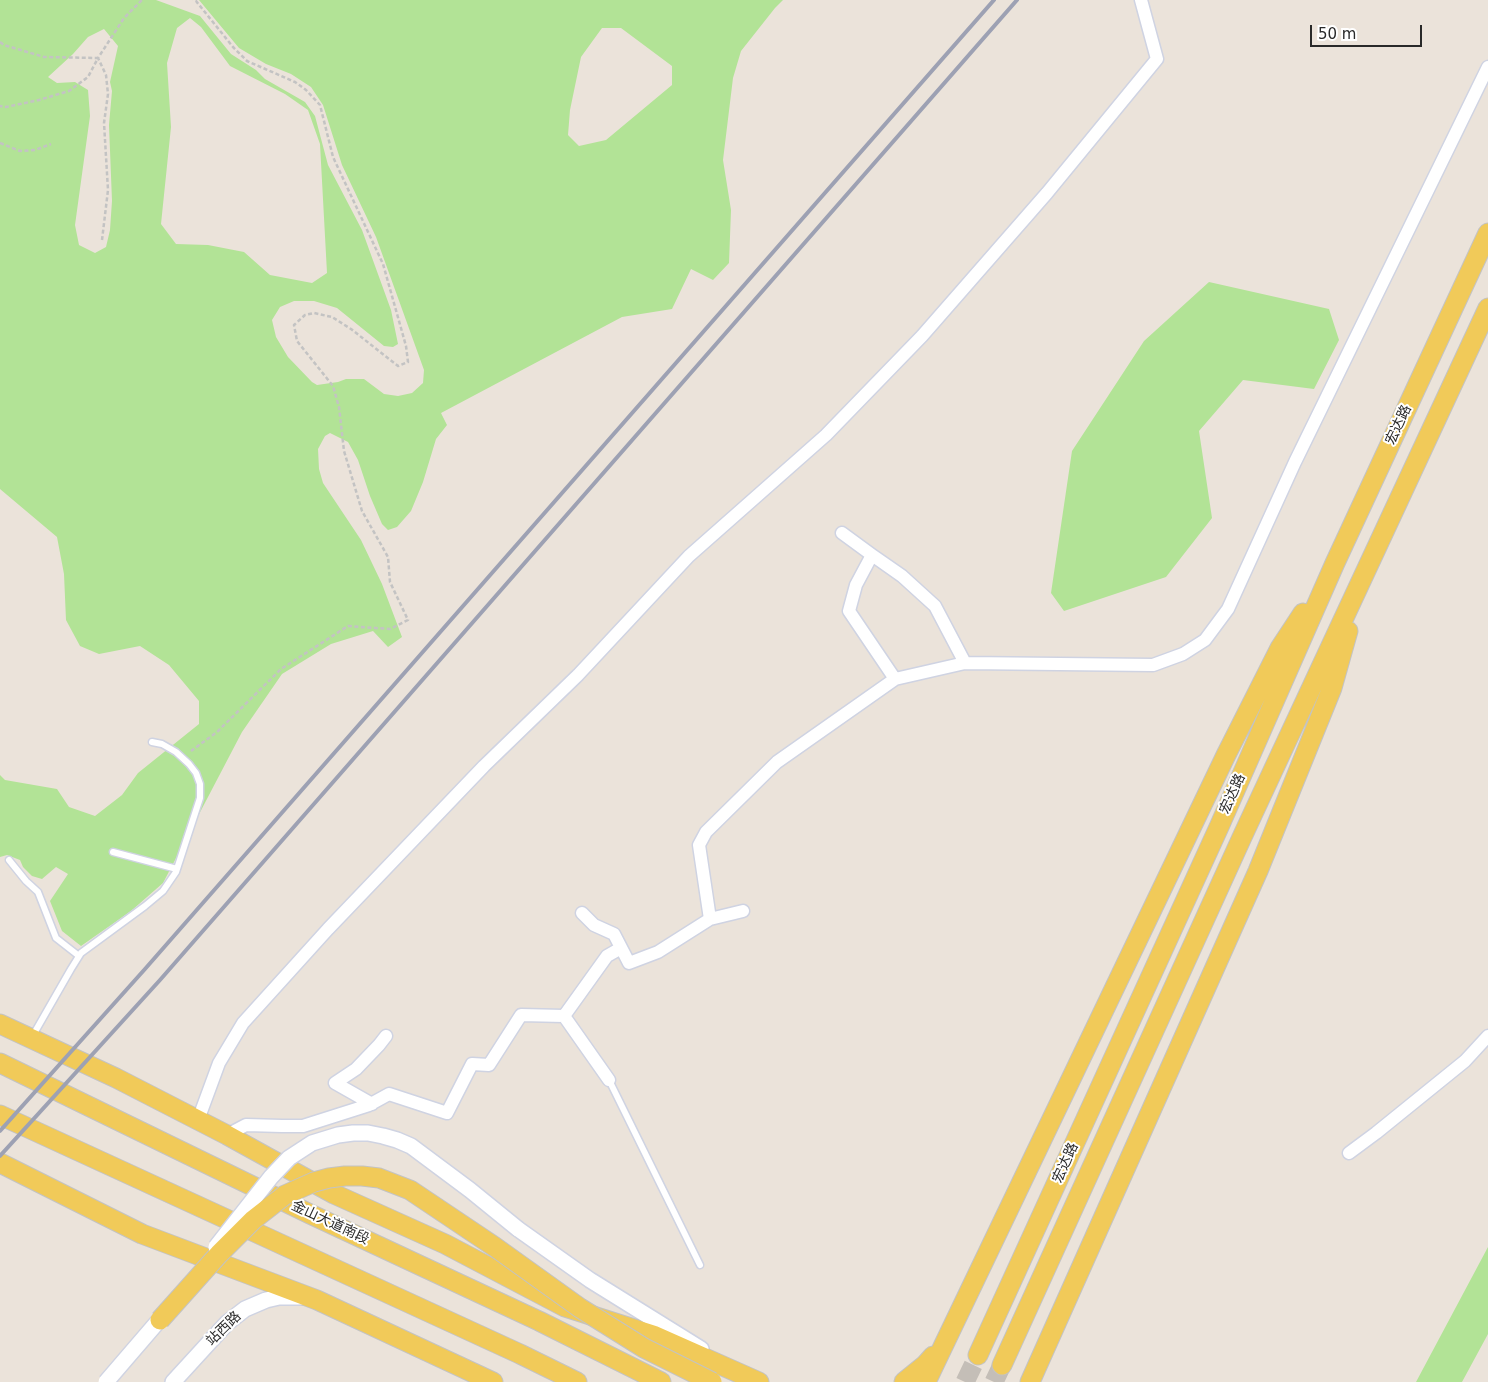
<!DOCTYPE html>
<html>
<head>
<meta charset="utf-8">
<style>
  body { margin:0 }
  #map { position:relative; width:1488px; height:1382px; overflow:hidden; background:#ebe3da; font-family:"DejaVu Sans",sans-serif }
  canvas { display:block }
  .scale { position:absolute; left:1310px; top:25px; width:112px; height:22px; box-sizing:border-box; border:2px solid #292929; border-top:0; padding-left:6px; font-size:15px; line-height:18px; white-space:nowrap; color:#292929; -webkit-text-stroke:4px #fff; paint-order:stroke }
</style>
</head>
<body>
<div id="map">
<canvas width="1488" height="1382"></canvas>
<div class="scale">50 m</div>
</div>
<script>
const ctx = document.querySelector('canvas').getContext('2d');
ctx.lineJoin = 'round';
function paint(path, color) { ctx.fillStyle = color; ctx.fill(path, 'evenodd'); }
const shape = rows => new Path2D(rows.map(r => 'M' + r).join(''));
function trace(path, color, width, dash) { ctx.strokeStyle = color; ctx.lineWidth = width; ctx.lineCap = dash ? 'butt' : 'round'; ctx.setLineDash(dash || []); ctx.stroke(path); }
function drawText(font, color, halo, rows, align = 'center') {
  ctx.font = font + ' "DejaVu Sans","Noto Sans SC",sans-serif'; ctx.lineWidth = 4; ctx.setLineDash([]); ctx.textBaseline = 'middle'; ctx.strokeStyle = halo; ctx.fillStyle = color; for (const [text, x, y, turn = 0] of rows) {
    ctx.save(); ctx.translate(x, y); ctx.rotate((+turn || 0) * Math.PI / 180); ctx.textAlign = isNaN(turn) ? turn : align; if (halo) ctx.strokeText(text, 0, 0); ctx.fillText(text, 0, 0); ctx.restore();
  }
}
const green = shape([
  [0,0,156,0,200,16,231,54,256,70,265,79,305,102,315,116,328,165,362,230,391,310,398,344,393,347,384,346,337,308,314,301,294,301,280,307,272,320,276,337,288,357,312,382,317,385,338,382,346,379,364,379,384,394,398,396,412,393,423,383,424,370,376,237,342,165,323,105,311,87,291,74,266,64,239,48,199,0,783,0,775,8,741,51,733,78,723,160,731,210,729,263,713,280,691,269,672,309,622,317,441,413,447,425,436,439,423,482,411,511,397,527,388,530,382,524,370,496,358,460,348,442,330,433,325,436,318,449,319,469,323,483,361,540,382,584,402,637,388,647,373,631,331,644,282,674,242,732,163,883,131,911,81,946,62,931,50,901,68,874,56,867,42,879,32,876,23,867,20,860,7,855,0,857,0,775,5,780,57,789,69,807,95,816,122,795,138,773,199,724,199,701,169,665,140,646,99,654,80,646,66,620,64,574,57,537,0,489],
  [190,18,201,27,230,66,285,94,308,110,320,144,327,273,312,283,270,275,244,252,208,245,176,244,161,224,171,127,167,63,177,28],
  [602,28,621,28,672,66,672,85,606,140,579,146,568,135,570,110,581,57],
  [104,29,118,46,110,82,112,91,109,125,112,201,110,230,106,247,95,253,79,245,75,225,90,116,88,90,75,82,57,83,48,77,73,54,88,37],
  [1209,282,1329,309,1339,340,1314,389,1243,380,1199,431,1212,518,1166,577,1064,611,1051,593,1072,451,1144,341],
  [1488,1247,1488,1334,1462,1382,1416,1382]
]);
const primaryTunnel = shape([
  [965,1382,978,1355],
  [994,1382,1002,1365]
]);
const path = shape([
  [0,42,4,45,44,57,98,58,88,77,69,91,39,100,6,107,0,106],
  [0,143,20,151,35,150,51,144],
  [102,240,108,190,104,123,108,94,106,75,98,58,124,18,142,0],
  [191,751,217,732,281,669,348,626,390,629,408,620,390,582,388,557,362,511,344,451,339,407,333,386,297,341,294,325,305,315,314,313,332,317,351,329,398,366,408,362,406,346,383,264,333,157,320,105,306,90,295,82,247,61,233,47,196,1,193,0]
]);
const service = shape([
  [113,852,177,869],
  [9,860,26,881,38,892,56,938,79,956],
  [32,1037,71,969,81,953,145,906,163,891,176,872,200,798,200,784,196,773,189,764,176,752,162,744,152,742],
  [609,1080,700,1265]
]);
const minor = shape([
  [842,533,872,555,902,576,935,606,965,663],
  [872,555,856,585,849,611,895,679],
  [582,913,594,925,614,934,629,963,658,952,710,919,699,845,706,832,777,762,895,679,965,663,1153,665,1183,654,1205,640,1228,609,1295,462,1488,67],
  [710,919,743,911],
  [564,1016,607,956,621,948],
  [372,1104,335,1083,356,1069,379,1045,386,1036],
  [198,1120,219,1063,243,1023,328,929,484,766,578,675,689,556,826,435,922,336,1047,193,1157,59,1141,0],
  [227,1135,246,1125,282,1126,303,1126,369,1105,389,1094,447,1113,472,1064,489,1065,521,1015,564,1016,609,1080],
  [1349,1153,1376,1133,1465,1061,1488,1036]
]);
const tertiary = shape([
  [518,1229,590,1280,701,1349],
  [173,1382,227,1323,245,1309,266,1300,279,1297,301,1297]
]);
const primary = shape([
  [0,1024,116,1078,227,1135,334,1194,445,1244,565,1307,653,1335,759,1382],
  [0,1063,310,1214,539,1321,661,1382],
  [0,1115,520,1354,577,1382],
  [0,1163,142,1234,317,1300,493,1382],
  [978,1355,1219,827,1335,563,1488,233],
  [1002,1365,1243,835,1488,308],
  [904,1382,925,1365,933,1356],
  [926,1382,1226,755,1280,648,1303,613],
  [1030,1382,1258,871,1332,688,1348,631]
]);
const rail = shape([
  [0,1131,145,969,994,0],
  [0,1156,160,980,1017,0]
]);
const tertiaryBridge = shape([
  [216,1247,271,1177,289,1158,312,1143,338,1135,353,1133,368,1133,383,1136,397,1140,411,1146,470,1190,518,1229],
  [106,1382,167,1311]
]);
const primaryBridge = shape([
  [160,1320,219,1254,253,1220,285,1195,314,1182,329,1178,345,1176,362,1176,379,1178,410,1190,495,1247,580,1308,644,1348,712,1382]
]);
const streetNames = [
  ["宏达路",1399,425,-65],
  ["宏达路",1233,794,-66],
  ["宏达路",1066,1163,-66],
  ["金山大道南段",330,1223,25],
  ["站西路",224,1329,-44]
];
paint(green, '#b2e396');
trace(primaryTunnel, '#c4beb7', 19, [19, 9]);
trace(service, '#cfd3e2', 9);
trace(minor, '#cfd3e2', 15);
trace(tertiary, '#cfd3e2', 18);
trace(primary, '#c3c3c3', 21);
trace(path, '#c3c3c3', 2.5, [4, 2.5]);
trace(service, '#fff', 6);
trace(minor, '#fff', 12);
trace(tertiary, '#fff', 15);
trace(primary, '#f1ca59', 19);
trace(rail, '#9da1b3', 4);
trace(tertiaryBridge, '#cfd3e2', 18, []);
trace(primaryBridge, '#c3c3c3', 21, []);
trace(tertiaryBridge, '#fff', 15);
trace(primaryBridge, '#f1ca59', 19);
drawText('14px', '#292929', '#fff', streetNames);
</script>
</body>
</html>
